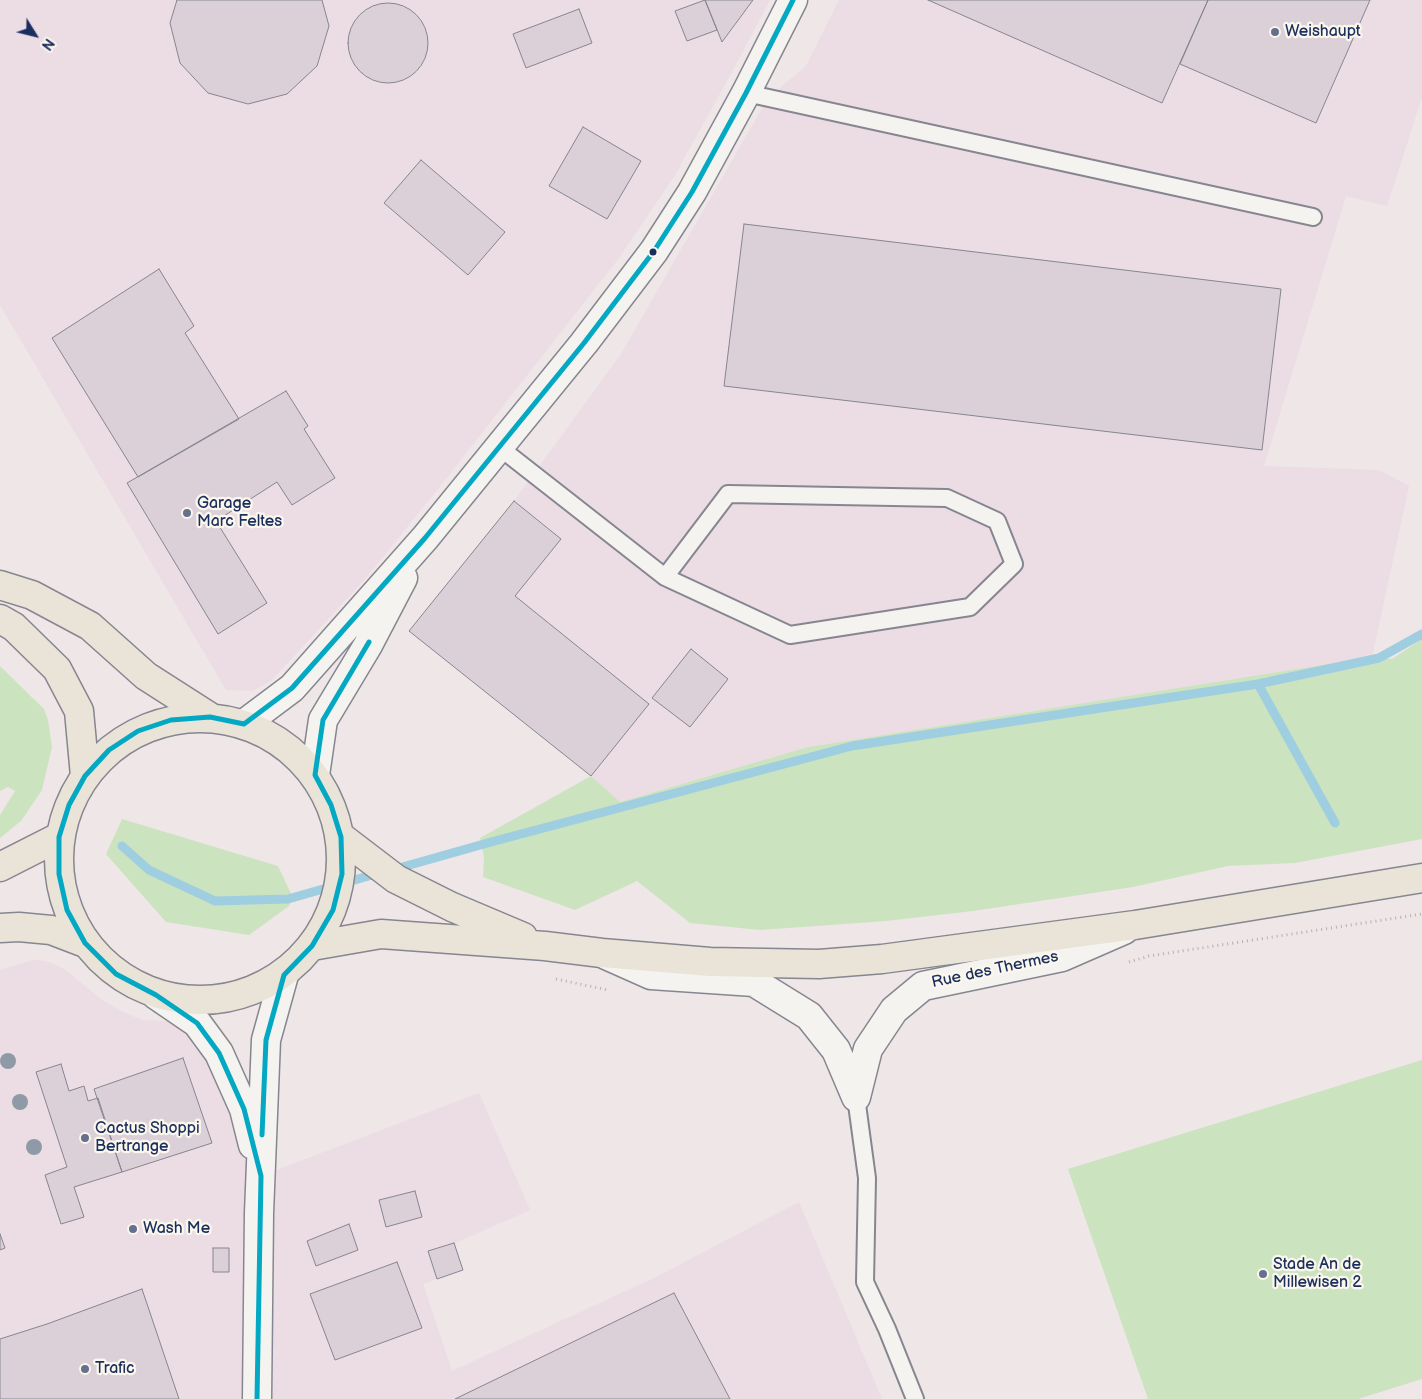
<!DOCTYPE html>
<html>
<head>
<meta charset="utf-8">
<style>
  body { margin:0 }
  #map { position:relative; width:1422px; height:1399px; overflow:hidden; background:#eee6e7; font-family:"Balsamiq Sans",sans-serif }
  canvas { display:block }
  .north { position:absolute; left:10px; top:10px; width:50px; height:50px; -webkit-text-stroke:4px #fbf7ec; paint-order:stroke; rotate:126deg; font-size:14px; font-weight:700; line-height:20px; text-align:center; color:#1b2f5e }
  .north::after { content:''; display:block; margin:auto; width:18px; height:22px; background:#1b2f5e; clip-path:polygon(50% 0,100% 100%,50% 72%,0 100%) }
</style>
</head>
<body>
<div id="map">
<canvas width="1422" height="1399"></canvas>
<div class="north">N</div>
</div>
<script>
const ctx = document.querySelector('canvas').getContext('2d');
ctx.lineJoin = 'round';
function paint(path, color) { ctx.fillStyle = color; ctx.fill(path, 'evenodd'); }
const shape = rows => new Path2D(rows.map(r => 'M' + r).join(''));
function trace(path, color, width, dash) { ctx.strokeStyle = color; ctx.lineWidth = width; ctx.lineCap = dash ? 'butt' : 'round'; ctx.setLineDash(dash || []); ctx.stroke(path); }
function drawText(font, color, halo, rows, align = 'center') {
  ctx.font = font + ' "Balsamiq Sans",sans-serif'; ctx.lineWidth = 4.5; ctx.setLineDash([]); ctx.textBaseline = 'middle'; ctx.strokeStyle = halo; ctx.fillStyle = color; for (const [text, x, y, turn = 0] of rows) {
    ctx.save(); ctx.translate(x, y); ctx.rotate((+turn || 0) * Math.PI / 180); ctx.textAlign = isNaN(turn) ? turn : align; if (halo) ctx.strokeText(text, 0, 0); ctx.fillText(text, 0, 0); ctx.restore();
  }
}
const built = shape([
  [0,0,770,0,733,70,675,175,619,258,445,480,366,578,271,681,252,691,226,690,0,305],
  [839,0,1422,0,1422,97,1387,206,1346,196,1264,466,1379,470,1409,486,1372,657,808,747,619,802,591,776,409,631,514,501,621,354,768,98,806,66],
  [33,960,46,961,63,968,102,1000,121,1011,142,1020,197,1023,261,1176,479,1093,530,1210,455,1243,463,1270,423,1284,452,1371,654,1278,799,1202,882,1399,0,1399,0,970]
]);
const green = shape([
  [1422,639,1422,839,1295,863,1228,866,1133,887,973,911,886,921,760,930,690,923,637,881,575,910,483,877,484,857,480,838,591,776,620,802,808,747,1372,657,1392,659],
  [0,666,44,709,48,720,52,747,42,790,21,821,0,838,0,815,15,791,8,787,0,791],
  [122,819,278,866,293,898,289,906,249,935,166,922,106,854],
  [1422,1060,1422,1379,1358,1399,1148,1399,1068,1169]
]);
const stream = shape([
  [1258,684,1335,823],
  [122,846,149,870,215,901,288,899,379,873],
  [392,870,491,842,852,746,1258,684,1379,658,1422,634]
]);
const building = shape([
  [177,0,322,0,329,26,317,66,287,94,248,104,208,93,180,63,170,23,177,0],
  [705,0,717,30,687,41,675,11,705,0],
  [705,0,753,0,722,42,705,0],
  [928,0,1208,0,1162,103,928,0],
  [1208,0,1370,0,1316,123,1180,64,1208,0],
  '348 43a40 40 0 1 1 80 0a40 40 0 1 1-80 0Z',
  [579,9,592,43,526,68,513,34,579,9],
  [583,127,641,161,607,219,549,186,583,127],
  [421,160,505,232,468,275,384,203,421,160],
  [744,224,1281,289,1262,450,724,386,744,224],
  [159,269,194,326,185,333,239,419,138,477,52,338,159,269],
  [286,391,308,426,304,429,335,478,292,505,277,482,216,521,267,603,218,634,127,483,286,391],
  [514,501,561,539,515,596,649,704,591,776,409,631,514,501],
  [691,649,728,679,690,727,652,698,691,649],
  [183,1058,212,1143,122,1172,94,1089,183,1058],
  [61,1064,69,1091,84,1086,88,1101,98,1098,122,1172,74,1187,84,1217,61,1224,45,1175,67,1167,36,1072,61,1064],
  [415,1191,422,1217,386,1227,379,1200,415,1191],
  [349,1224,358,1250,316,1266,307,1241,349,1224],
  [0,1234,5,1248,0,1250,0,1234],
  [454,1243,463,1270,437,1279,428,1251,454,1243],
  [213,1248,229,1248,229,1272,213,1272,213,1248],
  [397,1262,422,1328,335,1360,310,1294,397,1262],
  [142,1289,179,1399,0,1399,0,1339,47,1324,142,1289],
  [674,1293,730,1399,455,1399,674,1293]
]);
const path = shape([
  [1129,962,1149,956,1422,914],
  [556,979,608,990]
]);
const service = shape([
  [746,93,1313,217],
  [499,447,665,577,790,635,970,607,1014,564,997,521,947,498,728,494,665,577],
  [856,1097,867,1178,865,1282,887,1329,915,1399]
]);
const minor = shape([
  [606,955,651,975,754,982,809,1016,836,1050,856,1097],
  [856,1097,868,1049,894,1010,923,986,1062,957,1124,930]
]);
const tertiary = shape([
  [244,724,292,688,425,538,584,343,654,251,692,192,746,93,793,0],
  [315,775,323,720,368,645,403,578],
  [156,995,197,1023,219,1053,244,1109,253,1145],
  [257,1399,259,1213,266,1040,284,975]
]);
const primary = shape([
  [0,585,32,595,90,626,146,676,210,717],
  [0,619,14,627,57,669,79,711,85,776],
  '59 859a141 141 0 1 1 282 0a141 141 0 1 1-282 0Z',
  [341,837,396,879,452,907,523,937],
  [0,867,59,837],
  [0,928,19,927,51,930,85,943],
  [312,946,381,934,545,946,602,953,710,962,819,964,882,959,1135,925,1422,878]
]);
const bus1 = shape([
  [262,1135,266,1040,284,975,312,946,333,910,342,874,341,837,331,805,315,775,323,720,369,642],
  [257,1399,261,1176,244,1109,219,1053,197,1023,156,995,116,974,85,943,67,910,59,874,59,837,69,805,85,776,109,750,138,731,171,720,210,717,244,724,292,688,425,538,584,343,654,251,692,192,746,93,793,0]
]);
const trees = [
  [8,1061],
  [20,1102],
  [34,1147]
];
const markers = [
  [1275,32,5,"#656f8e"],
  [653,252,4.5,"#1b2f5e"],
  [187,513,5,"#656f8e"],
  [85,1138,5,"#656f8e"],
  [133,1229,5,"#656f8e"],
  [1263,1274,5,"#656f8e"],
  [85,1369,5,"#656f8e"]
];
const poiNames = [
  ["Weishaupt",1285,32],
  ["Garage",197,504],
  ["Marc Feltes",197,522],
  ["Cactus Shoppi",95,1129],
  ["Bertrange",95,1147],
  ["Wash Me",143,1229],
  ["Stade An de",1273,1265],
  ["Millewisen 2",1273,1283],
  ["Trafic",95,1369]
];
const streetNames = [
  ["Rue des Thermes",995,970,-12]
];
paint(built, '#ecdce4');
paint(green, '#cce3c0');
trace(stream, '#9ecee0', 9);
paint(building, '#dbd0d8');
trace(building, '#868690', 1);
trace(service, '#868690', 20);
trace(minor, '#868690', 31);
trace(tertiary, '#868690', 31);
trace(primary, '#868690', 31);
trace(path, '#b2b2b6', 3, [1, 4]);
trace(service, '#f5f3f0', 16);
trace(minor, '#f5f3f0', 28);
trace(tertiary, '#f5f3f0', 28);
trace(primary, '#e9e4d7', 28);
trace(bus1, '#03a9c3', 5);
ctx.fillStyle = '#8e9aa5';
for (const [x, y] of trees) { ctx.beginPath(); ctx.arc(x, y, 8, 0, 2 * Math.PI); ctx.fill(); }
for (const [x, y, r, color] of markers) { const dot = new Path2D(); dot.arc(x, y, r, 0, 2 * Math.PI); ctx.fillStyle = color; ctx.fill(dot); trace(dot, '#fbf7ec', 2); }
drawText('16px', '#1b2f5e', '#fbf7ec', poiNames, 'left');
drawText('16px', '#1b2f5e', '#fbf7ec', streetNames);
</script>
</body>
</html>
